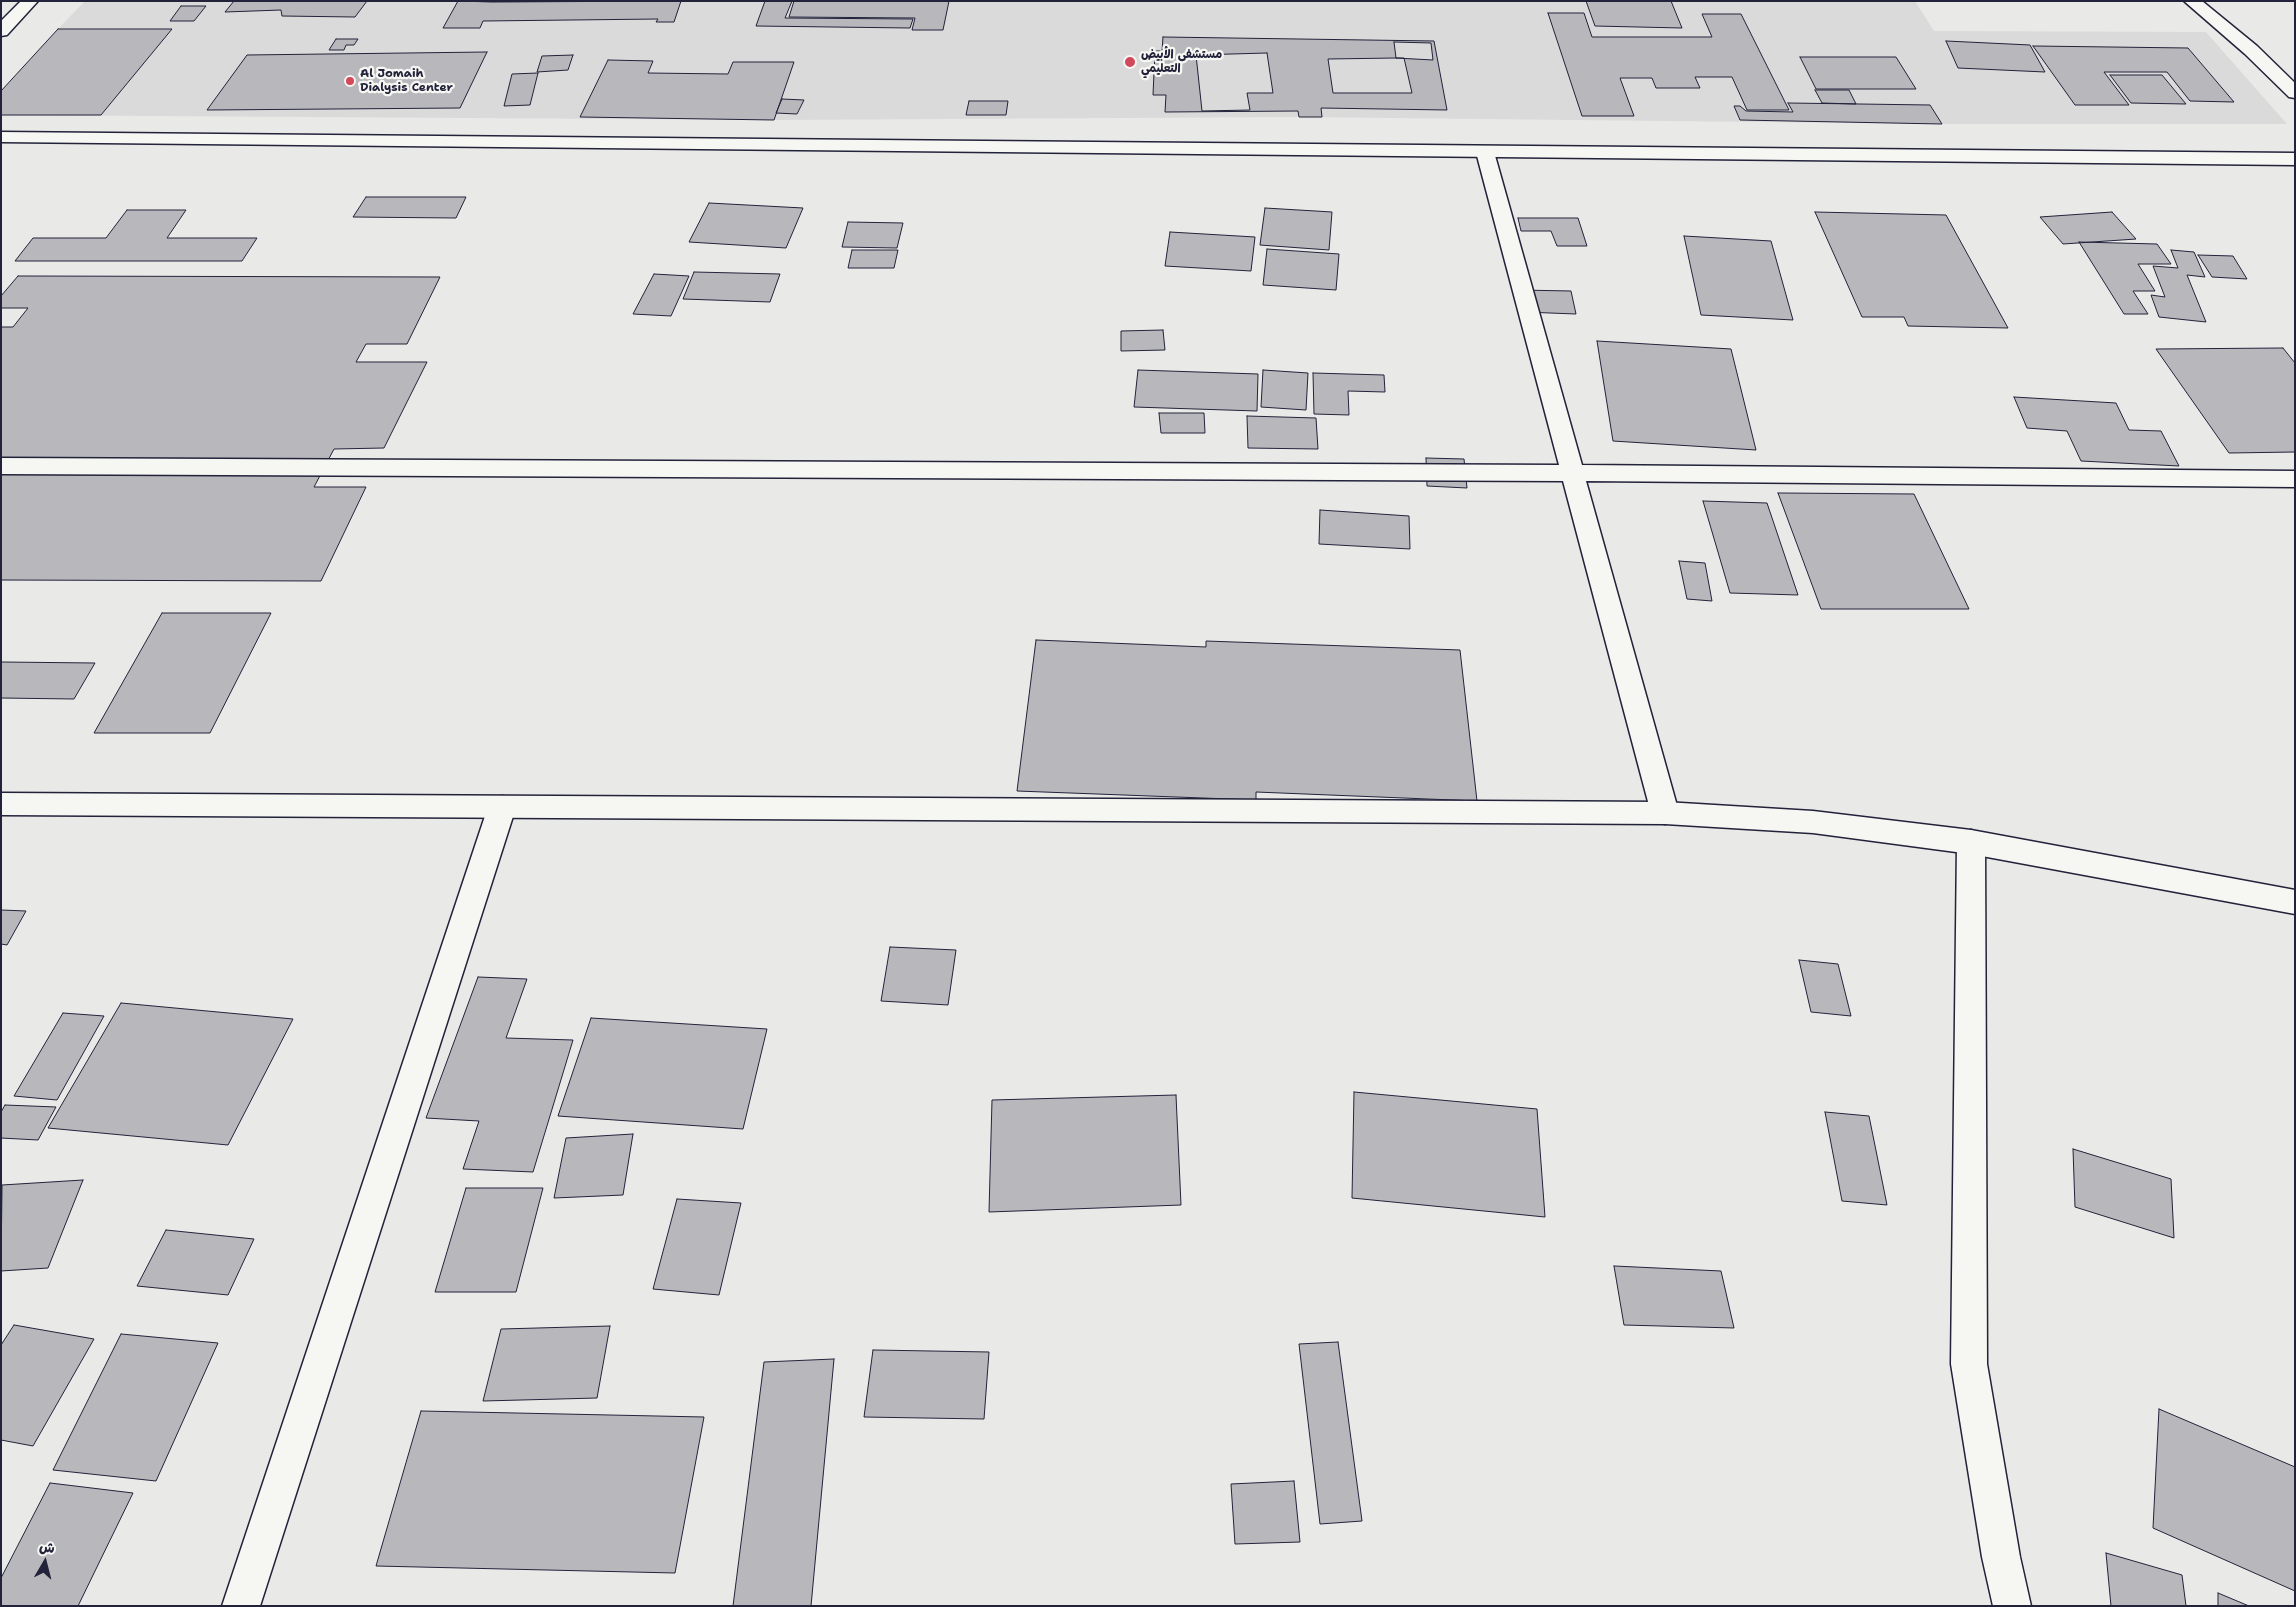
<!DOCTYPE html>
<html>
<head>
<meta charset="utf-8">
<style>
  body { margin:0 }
  #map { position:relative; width:2296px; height:1607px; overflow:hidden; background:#e9e9e7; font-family:"Shantell Sans","Playpen Sans Arabic",sans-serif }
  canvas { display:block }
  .frame { position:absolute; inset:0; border:2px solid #22223b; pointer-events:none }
  .north { position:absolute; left:20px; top:1537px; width:50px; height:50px; -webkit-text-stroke:4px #f6f6f2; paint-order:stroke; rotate:8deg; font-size:14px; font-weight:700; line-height:20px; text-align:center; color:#22223b }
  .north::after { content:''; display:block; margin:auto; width:18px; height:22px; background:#22223b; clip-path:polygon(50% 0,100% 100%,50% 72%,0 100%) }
</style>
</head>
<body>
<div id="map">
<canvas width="2296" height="1607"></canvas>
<div class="frame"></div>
<div class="north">ش</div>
</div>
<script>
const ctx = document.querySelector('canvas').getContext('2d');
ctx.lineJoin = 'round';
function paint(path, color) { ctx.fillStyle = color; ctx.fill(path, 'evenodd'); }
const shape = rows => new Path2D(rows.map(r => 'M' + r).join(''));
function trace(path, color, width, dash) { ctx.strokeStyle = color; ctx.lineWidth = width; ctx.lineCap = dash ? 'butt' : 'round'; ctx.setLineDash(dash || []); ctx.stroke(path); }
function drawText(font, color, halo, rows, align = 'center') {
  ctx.font = font + ' "Shantell Sans","Playpen Sans Arabic",sans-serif'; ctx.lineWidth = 4.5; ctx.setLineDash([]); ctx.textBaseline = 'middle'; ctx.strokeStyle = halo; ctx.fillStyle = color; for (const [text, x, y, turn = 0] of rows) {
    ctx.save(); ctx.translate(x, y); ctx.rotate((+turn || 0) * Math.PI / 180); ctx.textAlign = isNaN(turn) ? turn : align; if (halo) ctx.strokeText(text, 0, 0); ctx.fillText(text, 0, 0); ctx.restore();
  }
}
const built = shape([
  [85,1,1915,1,1934,31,2206,32,2287,124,1942,124,1299,117,774,120,1,115,58,29]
]);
const building = shape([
  [234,1,367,1,355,17,282,16,281,10,225,12,234,1],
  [458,1,492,2,681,1,674,22,656,22,658,19,483,21,480,28,443,28,458,1],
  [765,1,792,1,785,18,913,19,910,28,756,26,765,1],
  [794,1,949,1,943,30,912,30,915,18,789,17,794,1],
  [1586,1,1671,1,1682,28,1595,26,1586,1],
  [181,6,206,6,194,21,170,21,181,6],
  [1548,13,1584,13,1592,37,1712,37,1702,14,1741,14,1789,110,1747,110,1732,77,1695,77,1700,88,1656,88,1652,78,1620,78,1634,116,1582,116,1548,13],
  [58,29,172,29,101,115,1,115,1,91,58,29],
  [1163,37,1434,41,1447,110,1321,108,1322,117,1299,117,1298,111,1165,112,1166,95,1153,95,1155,51,1162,51,1163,37],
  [336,39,358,39,354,45,346,45,344,50,329,50,336,39],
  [1946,41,2030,45,2045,72,1958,68,1946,41],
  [1394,42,1431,43,1433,60,1396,58,1394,42],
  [2033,46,2188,48,2234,102,2190,101,2167,72,2104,72,2129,105,2075,105,2033,46],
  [487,52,460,108,207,110,247,55,487,52],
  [1267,53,1273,93,1247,93,1250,110,1202,111,1196,55,1267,53],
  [573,55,568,70,537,72,542,56,573,55],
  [1800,57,1896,57,1916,89,1816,89,1800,57],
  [1396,58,1404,58,1412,93,1333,93,1328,59,1396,58],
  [608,60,653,61,648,73,728,74,733,62,794,62,774,120,580,117,608,60],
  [538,73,530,105,504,106,512,74,538,73],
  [2110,75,2162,75,2186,104,2131,103,2110,75],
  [1815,90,1849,90,1856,104,1822,103,1815,90],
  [782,99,804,100,797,114,776,113,782,99],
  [969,101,1008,101,1006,115,966,115,969,101],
  [1788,103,1930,105,1942,124,1740,120,1734,106,1740,106,1746,111,1793,112,1788,103],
  [366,197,466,197,456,218,353,217,366,197],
  [709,203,803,208,786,248,689,242,709,203],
  [1265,208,1332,212,1329,250,1260,245,1265,208],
  [127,210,186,210,167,238,257,238,242,261,15,261,33,238,106,238,127,210],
  [1815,212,1946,215,2008,328,1908,326,1904,317,1862,317,1815,212],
  [2112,212,2136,239,2063,244,2040,217,2112,212],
  [1518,218,1578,218,1587,246,1557,246,1551,231,1521,231,1518,218],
  [848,222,903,223,897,248,842,247,848,222],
  [1170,232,1255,237,1251,271,1165,266,1170,232],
  [1684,236,1771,241,1793,320,1701,315,1684,236],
  [2079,242,2157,244,2171,264,2138,264,2155,291,2133,291,2148,314,2124,314,2079,242],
  [1267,249,1339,254,1336,290,1263,285,1267,249],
  [852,250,898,250,894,268,848,268,852,250],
  [2171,250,2194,252,2205,277,2187,275,2206,322,2159,317,2151,295,2165,297,2153,266,2178,268,2171,250],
  [2198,255,2233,256,2247,279,2212,277,2198,255],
  [694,272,780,274,770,302,683,299,694,272],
  [654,274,689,276,671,316,633,314,654,274],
  [18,276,440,277,407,344,366,344,356,362,427,362,384,448,334,449,314,487,366,487,321,581,1,580,1,327,13,327,28,308,1,308,1,296,18,276],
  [1519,290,1571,291,1576,314,1524,312,1519,290],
  [1163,330,1165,350,1121,351,1121,331,1163,330],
  [1597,341,1731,349,1756,450,1613,441,1597,341],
  [2283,348,2295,363,2295,452,2229,453,2156,349,2283,348],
  [1138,370,1258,374,1257,411,1134,407,1138,370],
  [1263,370,1308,373,1306,410,1261,407,1263,370],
  [1313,373,1384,375,1385,392,1348,391,1349,415,1314,414,1313,373],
  [2014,397,2116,403,2129,430,2161,431,2179,466,2081,461,2067,431,2027,428,2014,397],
  [1159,413,1204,413,1205,433,1161,433,1159,413],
  [1247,416,1316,418,1318,449,1248,448,1247,416],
  [1426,458,1464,459,1467,488,1427,486,1426,458],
  [1778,493,1914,494,1969,609,1821,609,1778,493],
  [1703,501,1767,503,1798,595,1730,593,1703,501],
  [1320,510,1409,516,1410,549,1319,544,1320,510],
  [1679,561,1705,563,1712,601,1687,599,1679,561],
  [162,613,271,613,210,733,94,733,162,613],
  [1036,640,1206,647,1206,641,1460,650,1477,801,1256,792,1256,800,1017,791,1036,640],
  [1,662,95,663,74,699,1,698,1,662],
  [1,910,26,911,7,945,1,944,1,910],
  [890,947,956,950,948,1005,881,1001,890,947],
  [1799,960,1838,964,1851,1016,1811,1012,1799,960],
  [478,977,527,979,506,1038,573,1040,533,1172,463,1169,479,1121,426,1118,478,977],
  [121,1003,293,1019,228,1145,48,1128,121,1003],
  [63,1013,104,1016,57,1100,14,1096,63,1013],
  [591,1018,767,1029,743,1129,558,1116,591,1018],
  [1354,1092,1537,1109,1545,1217,1352,1198,1354,1092],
  [1176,1095,1181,1205,989,1212,992,1100,1176,1095],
  [5,1105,56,1107,38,1140,1,1138,1,1112,5,1105],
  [1825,1112,1869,1116,1887,1205,1842,1201,1825,1112],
  [633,1134,623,1195,554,1198,566,1138,633,1134],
  [2073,1149,2171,1179,2174,1238,2075,1207,2073,1149],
  [83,1180,48,1268,1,1271,2,1185,83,1180],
  [466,1188,543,1188,516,1292,435,1292,466,1188],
  [677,1199,741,1203,719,1295,653,1289,677,1199],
  [166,1230,254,1239,228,1295,137,1286,166,1230],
  [1614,1266,1721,1271,1734,1328,1624,1325,1614,1266],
  [14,1325,94,1339,33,1446,1,1440,1,1345,14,1325],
  [610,1326,597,1398,483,1401,501,1329,610,1326],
  [121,1334,218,1343,156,1481,53,1470,121,1334],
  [1338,1342,1362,1521,1320,1524,1299,1344,1338,1342],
  [873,1350,989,1352,984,1419,864,1417,873,1350],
  [834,1359,811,1606,733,1606,764,1362,834,1359],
  [2159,1409,2295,1467,2295,1591,2153,1528,2159,1409],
  [421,1411,704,1417,675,1573,376,1566,421,1411],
  [1294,1481,1300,1542,1235,1544,1231,1484,1294,1481],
  [50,1483,133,1493,78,1606,1,1606,1,1578,50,1483],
  [2106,1553,2182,1575,2186,1606,2111,1606,2106,1553],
  [2218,1593,2249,1606,2218,1606,2218,1593]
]);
const lane = shape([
  [2184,1,2202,1,2257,46,2295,83,2295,98,2289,97,2245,54,2184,1]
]);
const street = shape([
  [1485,147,1491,148,1494,152,1582,465,2295,471,2295,487,1586,481,1679,813,1675,821,1665,824,1655,821,1651,813,1563,481,1,474,1,458,1559,465,1476,152,1479,148,1485,147],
  [502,796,512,799,516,807,260,1606,222,1606,488,807,492,799,502,796],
  [1971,830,1981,834,1985,842,1987,1364,2020,1557,2031,1606,1993,1606,1982,1557,1951,1364,1957,842,1961,834,1971,830]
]);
const secondary = shape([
  [21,1,38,1,7,35,1,36,1,21,21,1],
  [1,793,1665,802,1813,811,1971,830,2295,890,2295,914,1971,854,1813,833,1665,824,1,815,1,793]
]);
const primary = shape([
  [1,132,2295,153,2295,165,1,142,1,132]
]);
const markers = [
  [1130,62,6,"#d1495b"],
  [350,81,5,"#d1495b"]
];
const farPoinames = [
  ["مستشفى الأبيض",1141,55],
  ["التعليمي",1141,69],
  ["Al Jomaih",360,74],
  ["Dialysis Center",360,88]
];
paint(built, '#dadada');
paint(building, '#b8b8bc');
trace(building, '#22223b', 1);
trace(lane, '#22223b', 3);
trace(street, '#22223b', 3);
trace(secondary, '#22223b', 3);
trace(primary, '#22223b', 3);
paint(lane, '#f6f6f2');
paint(street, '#f6f6f2');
paint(secondary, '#f6f6f2');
paint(primary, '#f6f6f2');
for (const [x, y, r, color] of markers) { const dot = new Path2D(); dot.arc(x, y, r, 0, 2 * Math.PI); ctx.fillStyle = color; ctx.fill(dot); trace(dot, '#f6f6f2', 2); }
drawText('bold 12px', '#22223b', '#f6f6f2', farPoinames, 'left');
</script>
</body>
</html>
